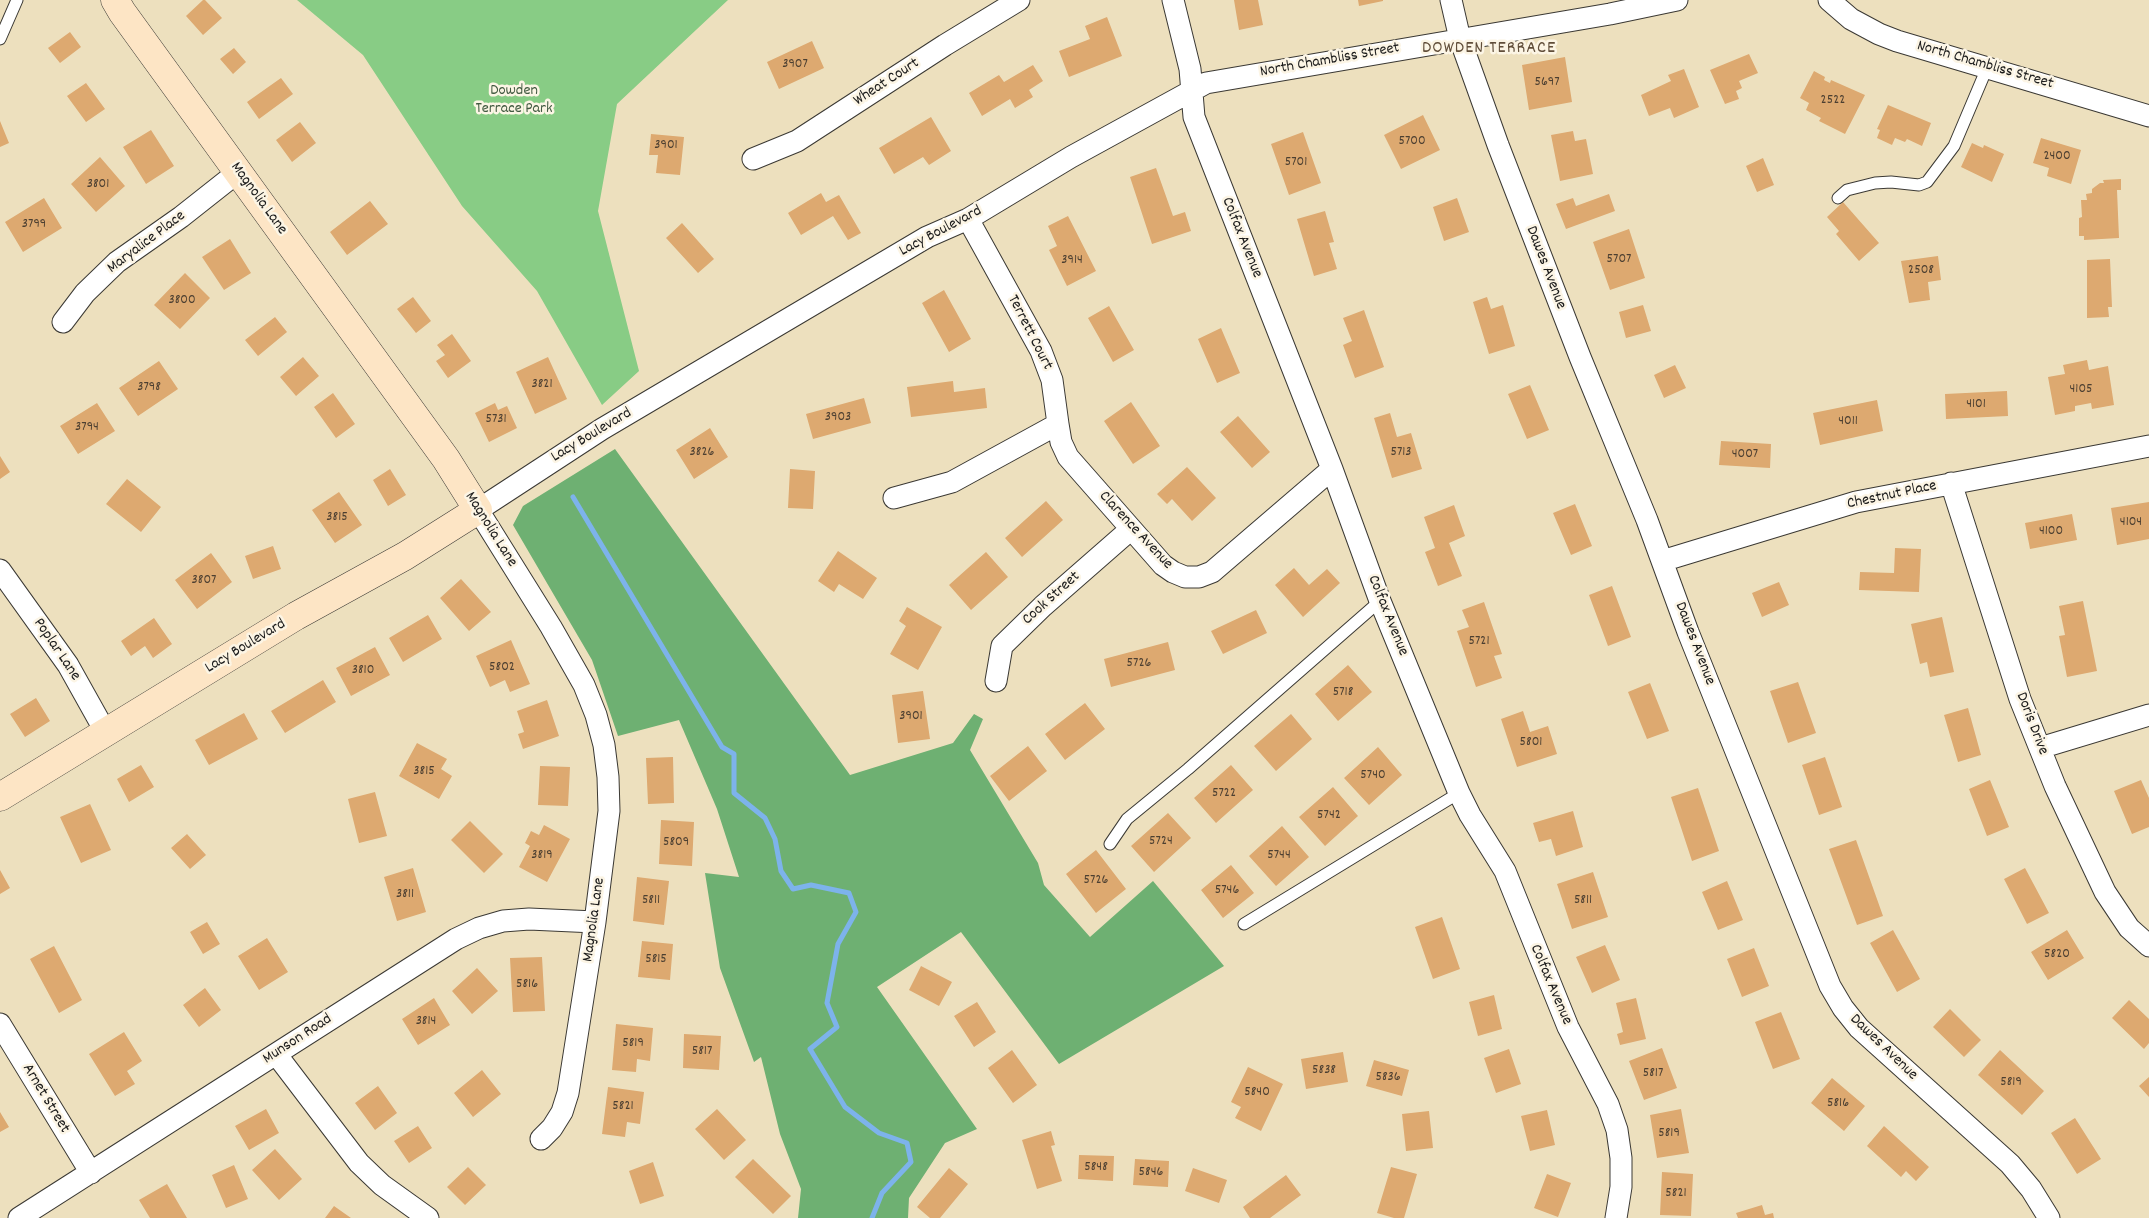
<!DOCTYPE html>
<html>
<head>
<meta charset="utf-8">
<style>
  body { margin:0 }
  canvas { display:block; background:#ede0be }
</style>
</head>
<body>
<canvas width="2149" height="1218"></canvas>
<script>
const ctx = document.querySelector('canvas').getContext('2d');
ctx.lineJoin = 'round';
function paint(path, color) { ctx.fillStyle = color; ctx.fill(path, 'evenodd'); }
const shape = rows => new Path2D(rows.map(r => 'M' + r).join(''));
function trace(path, color, width, dash) { ctx.strokeStyle = color; ctx.lineWidth = width; ctx.lineCap = dash ? 'butt' : 'round'; ctx.setLineDash(dash || []); ctx.stroke(path); }
function drawText(font, color, halo, rows, align = 'center') {
  ctx.font = font + ' Dekko,sans-serif'; ctx.lineWidth = 5; ctx.setLineDash([]); ctx.textBaseline = 'middle'; ctx.strokeStyle = halo; ctx.fillStyle = color; for (const [text, x, y, turn = 0] of rows) {
    ctx.save(); ctx.translate(x, y); ctx.rotate((+turn || 0) * Math.PI / 180); ctx.textAlign = isNaN(turn) ? turn : align; if (halo) ctx.strokeText(text, 0, 0); ctx.fillText(text, 0, 0); ctx.restore();
  }
}
const green = shape([
  [297,0,728,0,617,104,598,211,639,371,602,405,537,291,462,206,363,55]
]);
const forest = shape([
  [615,449,850,775,953,743,974,714,983,719,970,750,1038,863,1044,885,1090,937,1153,881,1224,966,1059,1064,961,932,877,987,977,1129,945,1143,909,1198,908,1218,798,1218,801,1189,780,1134,761,1057,754,1062,720,968,705,873,739,877,717,809,679,720,618,736,592,660,513,525,523,506]
]);
const stream = shape([
  [573,497,722,747,734,754,734,793,765,818,775,839,781,871,793,889,811,885,849,893,856,912,838,944,827,1003,837,1027,810,1049,845,1107,879,1133,907,1143,911,1162,882,1193,872,1218]
]);
const building = shape([
  [203,0,205,0,222,18,203,35,186,16],
  [1234,0,1258,0,1263,25,1239,30],
  [1358,0,1383,0,1383,1,1359,6],
  [1107,17,1122,56,1069,77,1059,51,1090,39,1085,26],
  [70,32,81,47,60,63,48,48],
  [812,41,824,68,779,89,767,62],
  [234,48,246,62,233,74,220,59],
  [1749,54,1758,73,1739,81,1742,88,1736,91,1739,99,1725,104,1710,70],
  [1565,57,1572,102,1529,110,1522,65],
  [1033,65,1043,81,1029,90,1033,97,1015,108,1010,99,982,116,969,93,999,75,1004,82],
  [1684,69,1699,107,1674,118,1670,108,1649,116,1641,95,1671,81,1668,75],
  [1814,71,1825,77,1824,80,1830,83,1831,80,1865,95,1845,134,1819,121,1821,118,1806,110,1809,103,1800,98],
  [281,78,293,94,259,119,247,102],
  [86,83,105,109,86,122,67,96],
  [1888,105,1931,123,1922,146,1907,139,1905,142,1895,138,1892,145,1877,138,1880,130,1877,129],
  [1423,115,1440,150,1401,169,1384,135],
  [931,117,951,151,929,165,923,157,894,174,879,148],
  [0,121,9,143,0,147],
  [300,122,316,143,292,162,276,140],
  [151,130,174,166,146,184,123,147],
  [1573,131,1575,141,1586,139,1593,174,1560,181,1551,135],
  [1303,132,1321,183,1289,195,1271,144],
  [651,134,684,137,680,175,656,173,658,155,649,155],
  [2041,138,2081,150,2071,184,2047,176,2049,168,2033,163],
  [1972,143,1983,148,1984,145,2004,154,1992,182,1961,167],
  [100,157,125,186,96,212,71,184],
  [1763,158,1774,185,1757,192,1746,166],
  [1156,168,1173,216,1185,212,1191,231,1152,244,1130,177],
  [2121,179,2121,190,2117,190,2119,238,2084,240,2084,236,2079,236,2079,218,2082,217,2081,200,2087,200,2086,194,2092,193,2092,189,2100,183,2104,183,2103,180],
  [821,193,826,202,839,195,861,233,848,240,833,216,801,235,788,213],
  [1609,194,1615,211,1566,229,1556,204,1573,198,1576,206],
  [44,198,62,228,23,252,5,222],
  [1457,198,1469,232,1444,241,1433,207],
  [370,201,388,224,347,255,330,232],
  [1843,202,1879,243,1859,261,1836,234,1839,231,1827,217],
  [1325,211,1334,242,1329,243,1337,269,1314,276,1297,219],
  [1068,216,1096,271,1067,286,1049,250,1057,246,1048,226],
  [682,223,714,259,698,273,666,238],
  [1629,229,1645,278,1610,290,1593,242],
  [230,239,251,273,224,290,202,257],
  [1938,256,1941,280,1928,282,1930,300,1909,303,1901,261],
  [2110,259,2112,307,2108,307,2109,317,2087,318,2087,260],
  [185,273,210,298,180,329,154,305],
  [944,290,971,339,949,352,922,303],
  [413,297,431,321,416,333,397,309],
  [1487,297,1491,309,1503,305,1515,346,1489,354,1473,302],
  [1643,305,1651,331,1626,338,1619,312],
  [1109,306,1134,350,1113,362,1088,318],
  [1364,310,1384,367,1355,378,1343,345,1352,341,1343,318],
  [275,317,287,332,258,356,245,340],
  [1221,328,1240,373,1217,383,1198,339],
  [452,334,471,361,448,378,436,361,445,355,437,345],
  [303,357,319,376,296,396,280,377],
  [548,357,567,399,535,414,516,372],
  [2087,360,2089,370,2108,366,2114,405,2092,409,2091,403,2075,406,2075,411,2055,415,2048,377,2065,374,2063,365],
  [159,361,178,389,138,416,119,388],
  [1675,365,1686,388,1664,398,1654,375],
  [953,381,954,392,985,388,987,408,911,417,907,387],
  [1530,385,1549,430,1527,439,1508,394],
  [2007,391,2008,416,1946,419,1945,394],
  [333,393,355,424,336,438,314,407],
  [864,398,871,423,813,439,806,414],
  [1877,400,1883,431,1820,445,1813,413],
  [1131,402,1160,446,1133,464,1104,421],
  [97,403,115,431,78,454,60,426],
  [495,403,498,410,507,406,517,428,489,442,475,413],
  [1390,413,1397,437,1411,433,1422,469,1392,478,1374,418],
  [1238,416,1270,452,1252,468,1220,432],
  [710,428,728,457,694,479,676,450],
  [1721,441,1771,444,1770,468,1719,465],
  [0,456,10,472,0,479],
  [1187,467,1216,498,1192,521,1172,499,1167,504,1157,494],
  [390,469,406,495,388,506,373,480],
  [790,469,815,471,813,509,788,508],
  [127,479,161,507,141,532,106,504],
  [339,492,362,525,335,543,312,510],
  [1046,501,1063,520,1022,557,1005,538],
  [2149,502,2149,539,2117,545,2111,508],
  [1575,504,1592,546,1571,555,1553,513],
  [1454,505,1465,536,1449,543,1462,576,1438,586,1425,552,1435,548,1424,517],
  [2072,514,2077,540,2030,549,2025,523],
  [273,546,281,569,253,579,245,556],
  [1895,548,1921,549,1919,592,1859,590,1860,572,1894,573],
  [838,551,877,578,863,599,839,584,834,592,818,581],
  [986,552,1008,577,971,610,949,585],
  [211,553,232,582,197,609,175,580],
  [1294,568,1309,585,1327,569,1340,583,1303,617,1275,585],
  [461,579,491,612,469,631,440,598],
  [1779,582,1789,605,1762,617,1752,593],
  [1612,586,1631,637,1608,646,1589,595],
  [2083,601,2097,671,2067,677,2059,636,2065,635,2059,606],
  [1484,602,1502,654,1494,656,1502,678,1476,687,1457,631,1469,627,1462,610],
  [907,607,942,627,918,670,890,654,906,626,899,621],
  [1256,610,1267,633,1223,654,1211,631],
  [428,615,442,639,403,662,389,638],
  [1942,617,1954,672,1930,677,1927,662,1920,664,1911,624],
  [154,618,172,644,153,658,145,646,131,656,121,641],
  [511,640,530,684,510,692,505,680,490,687,476,656],
  [1168,642,1175,670,1111,687,1104,659],
  [375,647,390,675,351,696,336,668],
  [1348,665,1372,692,1338,721,1315,694],
  [323,680,336,702,285,733,271,711],
  [1798,682,1816,733,1788,743,1770,691],
  [1650,683,1669,731,1647,739,1628,692],
  [923,691,930,739,898,743,892,695],
  [36,698,50,721,25,737,10,714],
  [547,700,559,736,523,749,518,734,524,732,517,711],
  [1085,703,1105,729,1065,760,1045,734],
  [1968,708,1981,755,1958,762,1944,715],
  [1523,711,1530,732,1548,726,1557,754,1517,767,1501,719],
  [244,713,258,739,209,765,195,740],
  [1291,714,1312,739,1276,771,1254,746],
  [417,743,447,759,441,769,452,776,439,799,399,776],
  [1028,746,1047,771,1009,801,990,776],
  [1378,747,1402,775,1369,805,1344,778],
  [673,757,674,803,648,804,646,758],
  [1825,757,1842,807,1819,815,1802,765],
  [141,765,154,787,129,802,117,779],
  [1231,765,1253,790,1216,823,1194,798],
  [540,766,570,767,568,806,538,805],
  [1990,780,2009,827,1987,836,1969,789],
  [2141,780,2149,798,2149,827,2132,834,2114,791],
  [1333,787,1358,816,1325,846,1299,817],
  [1698,788,1719,851,1692,861,1671,797],
  [375,792,387,836,359,843,348,799],
  [90,804,111,850,81,863,60,817],
  [1573,811,1583,847,1556,856,1551,839,1539,842,1533,823],
  [1168,813,1191,838,1154,872,1131,846],
  [661,820,694,822,692,866,659,864],
  [470,821,503,854,484,873,451,840],
  [544,825,570,839,547,882,519,867,530,846,525,843,531,831,539,835],
  [1282,826,1309,857,1276,886,1249,856],
  [187,834,206,855,190,869,171,848],
  [1856,840,1883,916,1857,925,1829,849],
  [1096,850,1126,889,1096,913,1066,874],
  [1231,865,1254,893,1223,918,1201,890],
  [413,868,426,912,397,921,384,877],
  [2025,868,2049,913,2027,924,2004,879],
  [0,870,10,888,0,894],
  [1593,872,1608,917,1572,929,1557,884],
  [637,877,669,881,664,925,633,921],
  [1727,881,1743,920,1718,930,1702,892],
  [1442,917,1460,969,1433,979,1415,927],
  [207,922,220,944,203,954,190,932],
  [1893,930,1920,979,1897,992,1870,943],
  [2067,930,2084,958,2048,980,2031,952],
  [267,938,288,972,259,990,238,956],
  [642,941,673,944,670,980,638,977],
  [1605,945,1620,980,1592,993,1576,957],
  [54,946,82,1000,59,1013,30,959],
  [1754,948,1769,986,1742,997,1727,959],
  [542,957,545,1011,513,1012,510,958],
  [921,966,952,982,939,1006,909,990],
  [477,968,498,991,472,1014,452,991],
  [205,988,221,1010,199,1027,183,1005],
  [1494,995,1502,1029,1478,1036,1469,1002],
  [434,998,450,1025,418,1045,402,1019],
  [1636,998,1646,1039,1620,1045,1617,1034,1623,1032,1616,1003],
  [2129,1000,2149,1019,2149,1043,2144,1049,2112,1018],
  [977,1002,996,1032,974,1047,954,1016],
  [1950,1009,1981,1040,1964,1057,1933,1027],
  [1781,1012,1800,1059,1773,1069,1755,1022],
  [616,1024,653,1028,650,1061,637,1059,636,1072,612,1070],
  [124,1032,142,1061,127,1071,135,1084,115,1096,89,1054],
  [684,1034,721,1036,719,1070,683,1068],
  [1662,1048,1677,1088,1644,1100,1629,1061],
  [1509,1049,1521,1084,1496,1093,1484,1058],
  [1012,1050,1037,1085,1013,1103,988,1068],
  [2000,1050,2044,1091,2022,1115,1978,1075],
  [1343,1052,1348,1082,1306,1089,1301,1059],
  [1374,1060,1409,1070,1402,1096,1366,1086],
  [1248,1067,1283,1084,1261,1131,1235,1118,1241,1107,1231,1102],
  [482,1070,501,1094,473,1117,454,1093],
  [2149,1077,2149,1097,2139,1086],
  [1832,1078,1865,1106,1844,1131,1811,1103],
  [378,1086,397,1113,375,1130,355,1103],
  [608,1087,644,1092,640,1124,627,1122,625,1137,602,1134],
  [266,1109,279,1133,249,1150,235,1126],
  [717,1109,746,1140,724,1160,695,1129],
  [1681,1109,1689,1153,1657,1158,1650,1115],
  [1547,1110,1555,1145,1530,1151,1521,1116],
  [1429,1111,1433,1148,1406,1151,1402,1114],
  [0,1112,9,1127,0,1132],
  [2075,1118,2101,1159,2077,1174,2051,1133],
  [418,1126,432,1148,409,1163,394,1141],
  [1884,1126,1929,1167,1916,1181,1906,1171,1901,1177,1867,1146],
  [1051,1131,1055,1145,1051,1146,1062,1181,1037,1189,1022,1140],
  [275,1149,302,1179,279,1200,252,1170],
  [1079,1155,1114,1156,1113,1181,1078,1179],
  [753,1159,791,1196,773,1214,735,1177],
  [1135,1159,1169,1161,1168,1187,1133,1185],
  [653,1162,664,1196,640,1204,629,1171],
  [234,1165,248,1199,226,1208,212,1175],
  [468,1167,486,1185,465,1205,447,1187],
  [1391,1167,1417,1174,1404,1218,1394,1218,1377,1213],
  [949,1168,968,1184,940,1218,930,1218,917,1207],
  [1193,1168,1227,1180,1219,1203,1185,1191],
  [1662,1172,1693,1174,1691,1216,1660,1215],
  [1547,1174,1571,1183,1558,1217,1534,1208],
  [1286,1175,1301,1195,1270,1218,1250,1218,1243,1207],
  [167,1184,187,1218,150,1218,139,1200],
  [1762,1205,1765,1215,1773,1213,1774,1218,1738,1218,1736,1213],
  [334,1206,351,1218,325,1218]
]);
const lane = shape([
  [0,39,17,0],
  [1838,198,1847,190,1875,183,1891,182,1919,185,1927,182,1954,146,1987,68],
  [1110,844,1127,819,1188,769,1380,601],
  [1244,924,1459,793]
]);
const street = shape([
  [1173,0,1190,69,1194,117,1332,469,1380,601,1459,793,1470,815,1505,871,1568,1027,1608,1104,1617,1130,1621,1158,1621,1187,1616,1218],
  [1451,0,1460,39,1498,145,1580,357,1647,520,1688,632,1830,986,1843,1008,1859,1028,2010,1164,2031,1189,2049,1218],
  [1829,0,1851,19,1879,34,1897,41,2149,116],
  [753,159,797,141,945,45,1019,0],
  [63,322,85,293,117,262,181,217,238,172],
  [1058,424,1061,442,1068,457,1163,565,1173,572,1185,577,1199,577,1212,572,1332,469],
  [1951,483,2020,699,2055,786,2105,892,2129,928,2149,946],
  [894,498,952,482,1058,424,1052,380,1041,351,968,219],
  [1662,561,1856,502,2149,446],
  [0,570,68,665,106,733],
  [996,681,1002,646,1043,606,1131,529],
  [2040,748,2149,715],
  [0,1024,91,1173],
  [276,1054,359,1163,382,1185,428,1218],
  [541,1139,552,1128,562,1112,568,1093,595,922,609,811,608,777,604,745,596,715,584,685,551,627,478,510,602,429,927,237,968,219,1071,157,1206,83,1610,14,1677,0],
  [19,1218,456,939,479,928,503,921,529,919,595,922]
]);
const secondary = shape([
  [0,797,296,616,405,556,478,510,446,459,122,12,115,0]
]);
const numberNames = [
  ["3907",795,65],
  ["5697",1547,83],
  ["2522",1833,101],
  ["5700",1412,142],
  ["3901",666,146],
  ["2400",2057,157],
  ["5701",1296,163],
  ["3801",98,185],
  ["3799",34,225],
  ["5707",1619,260],
  ["3914",1072,261],
  ["2508",1921,271],
  ["3800",182,301],
  ["3821",542,385],
  ["3798",149,388],
  ["4105",2081,390],
  ["4101",1976,405],
  ["3903",838,418],
  ["5731",496,420],
  ["4011",1848,422],
  ["3794",87,428],
  ["3826",702,453],
  ["5713",1401,453],
  ["4007",1745,455],
  ["3815",337,518],
  ["4104",2131,523],
  ["4100",2051,532],
  ["3807",204,581],
  ["5721",1479,642],
  ["5726",1139,664],
  ["5802",502,668],
  ["3810",363,671],
  ["5718",1343,693],
  ["3901",911,717],
  ["5801",1531,743],
  ["3815",424,772],
  ["5740",1373,776],
  ["5722",1224,794],
  ["5742",1329,816],
  ["5724",1161,842],
  ["5809",676,843],
  ["3819",542,856],
  ["5744",1279,856],
  ["5726",1096,881],
  ["5746",1227,891],
  ["3811",405,895],
  ["5811",651,901],
  ["5811",1583,901],
  ["5820",2057,955],
  ["5815",656,960],
  ["5816",527,985],
  ["3814",426,1022],
  ["5819",633,1044],
  ["5817",702,1052],
  ["5838",1324,1071],
  ["5817",1653,1074],
  ["5836",1388,1078],
  ["5819",2011,1083],
  ["5840",1257,1093],
  ["5816",1838,1104],
  ["5821",623,1107],
  ["5819",1669,1134],
  ["5848",1096,1168],
  ["5846",1151,1173],
  ["5821",1676,1194]
];
const streetNames = [
  ["North Chambliss Street",1330,61,-10],
  ["North Chambliss Street",1985,66,16],
  ["Wheat Court",887,83,-33],
  ["Magnolia Lane",258,199,54],
  ["Lacy Boulevard",941,232,-28],
  ["Colfax Avenue",1241,238,68],
  ["Maryalice Place",147,243,-37],
  ["Dawes Avenue",1545,268,69],
  ["Terrett Court",1029,333,63],
  ["Lacy Boulevard",592,436,-31],
  ["Chestnut Place",1892,496,-12],
  ["Magnolia Lane",490,530,58],
  ["Clarence Avenue",1135,531,47],
  ["Cook Street",1052,599,-42],
  ["Colfax Avenue",1387,616,68],
  ["Dawes Avenue",1694,644,69],
  ["Lacy Boulevard",246,647,-31],
  ["Poplar Lane",56,650,56],
  ["Doris Drive",2031,724,69],
  ["Magnolia Lane",595,920,-82],
  ["Colfax Avenue",1550,985,67],
  ["Munson Road",298,1040,-33],
  ["Dawes Avenue",1883,1048,44],
  ["Arnet Street",45,1099,59]
];
const parkNames = [
  ["Dowden",514,92],
  ["Terrace Park",514,110]
];
const neighbourhoodNames = [
  ["DOWDEN TERRACE",1489,50]
];
paint(green, '#88cc85');
paint(forest, '#6eb072');
trace(stream, '#7db3eb', 5);
paint(building, '#dda970');
trace(lane, '#3b3934', 13);
trace(street, '#3b3934', 23);
trace(secondary, '#3b3934', 29);
trace(lane, '#fff', 11);
trace(street, '#fff', 21);
trace(secondary, '#fde5c5', 28);
drawText('14px', '#4c3f31', null, numberNames);
drawText('16px', '#1c1c1c', '#fcf5e5', streetNames);
drawText('16px', '#425a41', '#fcf5e5', parkNames);
ctx.letterSpacing = '1px';
drawText('18px', '#604d39', '#fcf5e5', neighbourhoodNames);
ctx.letterSpacing = '0px';
</script>
</body>
</html>
